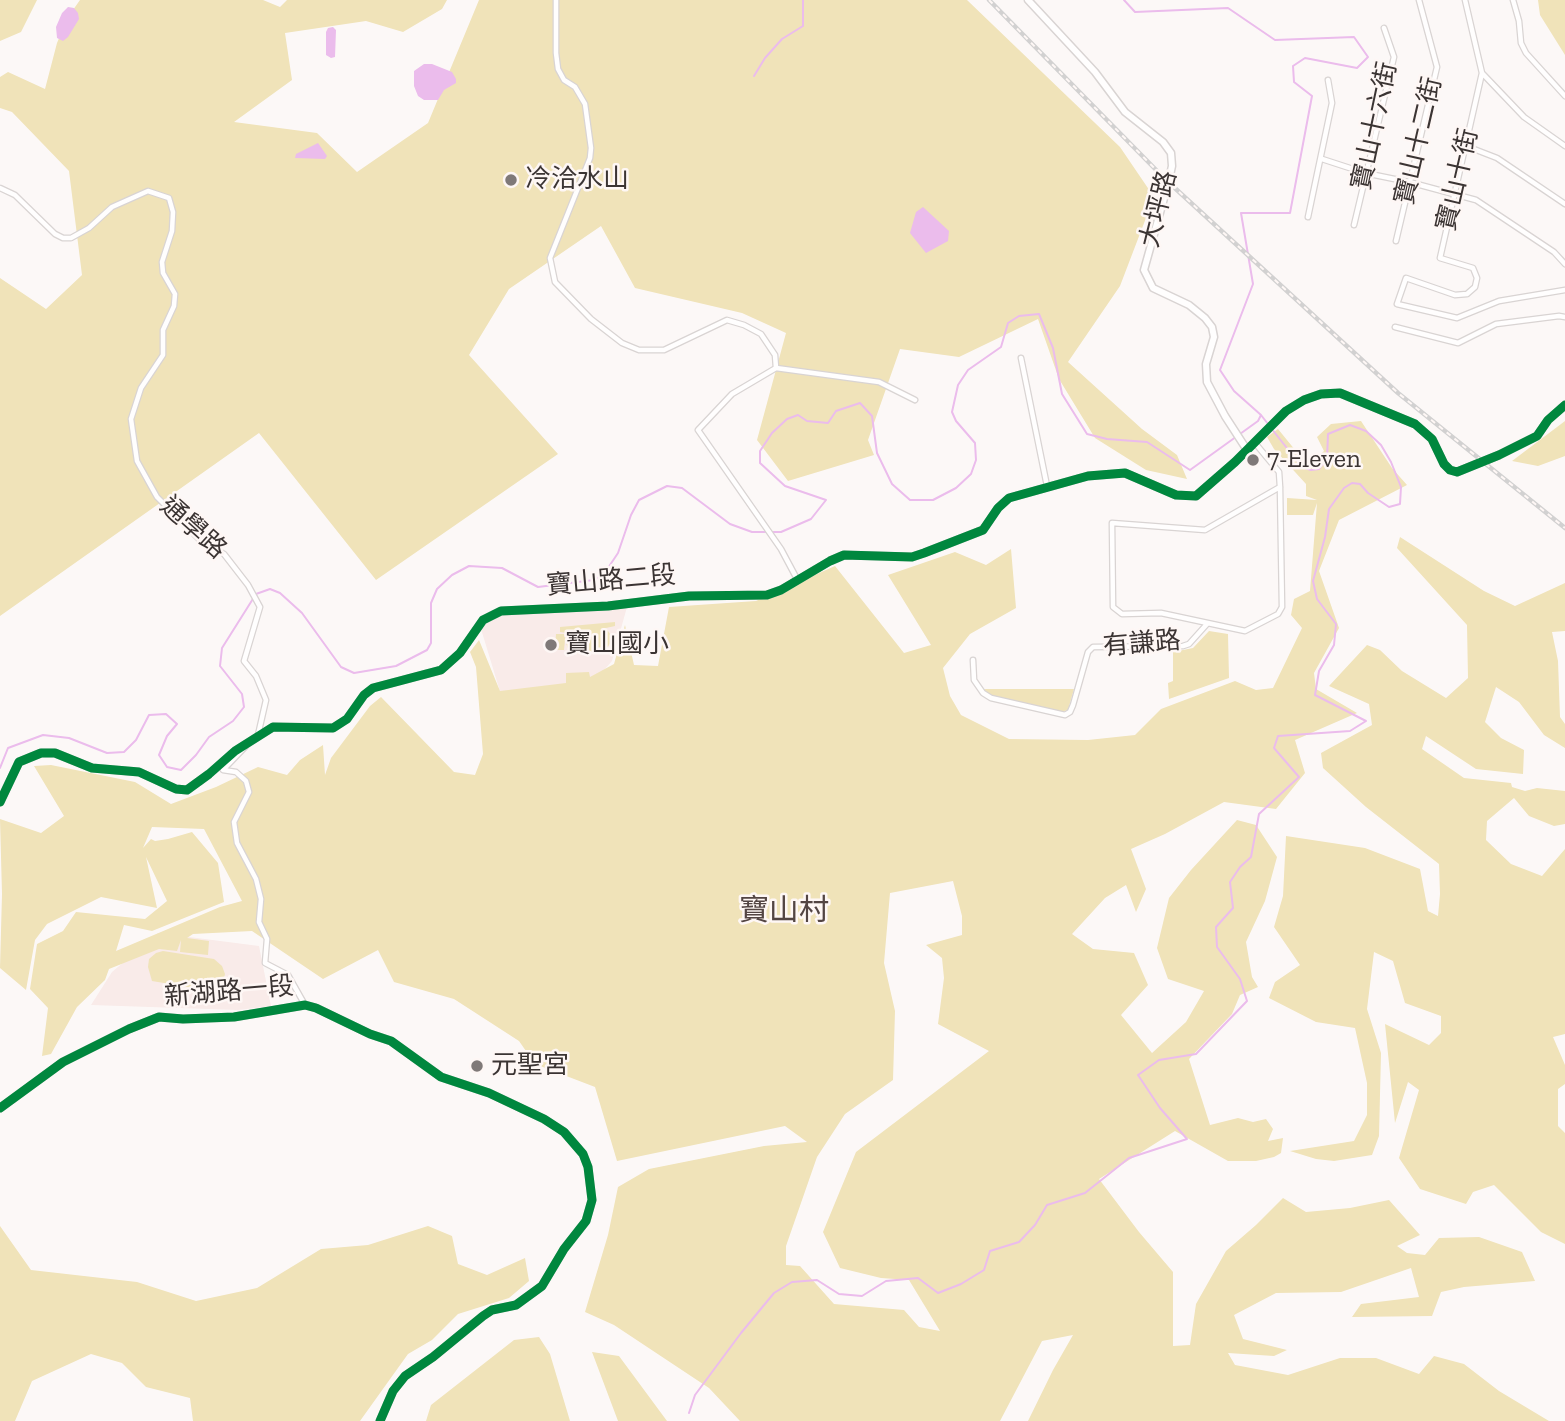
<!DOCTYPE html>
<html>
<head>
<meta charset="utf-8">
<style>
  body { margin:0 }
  canvas { display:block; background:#fcf8f7 }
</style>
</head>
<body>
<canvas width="1565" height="1421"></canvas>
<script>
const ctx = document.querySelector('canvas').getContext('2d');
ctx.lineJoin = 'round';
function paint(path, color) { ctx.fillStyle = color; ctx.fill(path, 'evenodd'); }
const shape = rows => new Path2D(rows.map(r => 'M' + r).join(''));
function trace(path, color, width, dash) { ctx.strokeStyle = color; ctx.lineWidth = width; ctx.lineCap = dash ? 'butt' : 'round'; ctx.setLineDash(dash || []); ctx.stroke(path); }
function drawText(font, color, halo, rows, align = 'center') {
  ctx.font = font + ' "Zilla Slab","Noto Sans TC",serif'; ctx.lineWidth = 5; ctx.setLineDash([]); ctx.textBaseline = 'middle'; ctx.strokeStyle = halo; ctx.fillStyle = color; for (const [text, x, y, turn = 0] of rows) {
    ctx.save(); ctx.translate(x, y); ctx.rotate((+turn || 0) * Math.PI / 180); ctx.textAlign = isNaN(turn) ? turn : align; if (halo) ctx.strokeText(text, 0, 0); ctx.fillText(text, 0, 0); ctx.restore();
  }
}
const built = shape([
  [627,607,612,661,591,685,502,698,481,629,488,619,501,613],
  [158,933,259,946,271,1006,238,1010,91,1005,112,972]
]);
const green = shape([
  [0,0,37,0,21,32,0,41],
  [80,0,263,0,280,7,287,0,447,0,442,9,403,32,366,21,285,33,292,80,234,122,317,133,357,172,428,123,479,0,967,0,1120,147,1154,197,1120,286,1068,362,1142,429,1177,455,1187,479,1146,470,1095,438,1059,379,1038,319,959,357,900,349,868,440,874,455,788,481,757,440,786,333,742,313,635,288,601,226,509,289,469,355,558,454,376,580,259,433,0,616,0,278,46,309,82,275,69,171,12,112,0,108,0,77,8,72,45,89,57,43,68,17],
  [1538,0,1565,0,1565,55,1540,15],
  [1361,421,1392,468,1407,485,1339,520,1319,571,1339,628,1314,673,1316,689,1357,713,1295,740,1305,773,1276,809,1224,802,1165,834,1131,849,1146,889,1136,912,1126,885,1105,898,1072,934,1093,949,1134,953,1148,985,1121,1015,1152,1053,1186,1022,1204,991,1168,979,1157,948,1169,898,1191,870,1237,820,1256,825,1277,857,1265,901,1246,942,1252,977,1258,987,1240,995,1232,1014,1189,1059,1210,1125,1238,1118,1253,1122,1266,1119,1273,1129,1268,1141,1283,1138,1281,1153,1274,1157,1256,1161,1228,1161,1175,1131,1099,1179,1139,1232,1173,1272,1173,1346,1190,1345,1196,1304,1226,1251,1256,1225,1283,1198,1306,1212,1350,1208,1389,1200,1420,1235,1397,1246,1407,1253,1425,1255,1439,1238,1479,1237,1522,1252,1535,1281,1464,1287,1441,1292,1432,1316,1352,1317,1361,1304,1419,1297,1411,1268,1341,1292,1276,1293,1234,1315,1243,1339,1287,1350,1274,1356,1228,1353,1235,1365,1288,1375,1340,1358,1376,1358,1419,1374,1434,1356,1464,1364,1499,1391,1549,1421,1028,1421,1053,1370,1073,1335,1042,1341,1000,1421,740,1421,709,1388,614,1325,585,1312,608,1235,618,1187,649,1169,764,1146,807,1142,785,1126,617,1161,595,1087,535,1064,519,1041,454,999,394,982,378,950,323,979,252,931,193,934,187,938,209,941,208,955,180,952,181,940,177,951,159,949,109,969,105,980,77,1007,51,1054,42,1056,48,1008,30,989,37,944,63,931,76,912,145,919,167,901,146,857,157,908,101,897,47,924,35,940,26,990,0,968,2,894,0,819,41,833,64,816,34,766,51,765,135,782,171,804,216,787,258,767,287,775,300,760,323,745,325,775,331,758,370,706,381,697,454,772,475,775,483,754,476,667,470,652,479,640,500,691,566,683,566,673,589,672,590,677,614,664,625,625,634,665,658,666,669,607,756,601,835,566,904,653,931,645,888,575,955,552,986,565,1011,549,1016,608,970,634,943,668,950,696,961,715,1009,739,1088,740,1135,735,1161,709,1235,681,1256,690,1273,688,1302,628,1291,615,1294,599,1310,591,1317,503,1313,515,1287,515,1287,498,1317,500,1306,496,1306,484,1274,449,1267,437,1278,429,1300,456,1314,460,1324,451,1317,437,1331,424],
  [152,827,204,829,242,901,220,907,116,951,124,925,152,931,224,902,218,863,192,832,168,839,155,841,151,839,143,848],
  [953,881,962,916,962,935,926,945,942,958,944,978,938,1024,989,1051,856,1152,823,1232,840,1268,881,1278,909,1280,940,1331,919,1327,904,1310,834,1304,800,1266,786,1265,786,1246,817,1157,845,1114,893,1080,895,1011,884,963,890,893],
  [1565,421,1565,456,1538,466,1512,461],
  [1400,537,1484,591,1515,606,1565,583,1565,631,1552,632,1558,661,1560,717,1565,724,1565,748,1544,735,1519,702,1496,687,1485,722,1501,738,1524,750,1523,774,1476,769,1426,736,1422,749,1464,778,1511,783,1512,787,1525,791,1537,788,1565,791,1565,824,1554,826,1529,816,1514,798,1487,821,1486,840,1511,864,1542,876,1565,849,1565,1034,1553,1037,1565,1065,1565,1084,1558,1089,1558,1126,1565,1133,1565,1244,1541,1232,1494,1185,1473,1192,1466,1204,1420,1189,1399,1158,1419,1090,1408,1082,1395,1123,1385,1024,1429,1045,1441,1033,1441,1016,1405,1003,1393,961,1374,952,1367,1009,1381,1053,1379,1136,1372,1155,1334,1161,1316,1159,1290,1151,1354,1141,1367,1115,1367,1083,1355,1028,1316,1022,1269,998,1275,982,1300,965,1274,927,1283,896,1286,836,1365,848,1420,869,1428,911,1438,916,1440,894,1439,864,1366,807,1323,768,1321,753,1372,725,1369,704,1329,686,1367,645,1380,650,1402,671,1446,698,1468,678,1467,625,1397,548],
  [615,622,615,626,606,628,612,637,611,642,605,651,577,654,568,649,565,640,564,650,555,650,556,634,564,634,565,638,567,633,560,632,560,627],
  [1209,631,1228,634,1229,678,1169,699,1168,683,1173,681,1173,652,1193,648],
  [981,689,1074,689,1068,710,1058,713,993,696],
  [163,951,214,959,222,966,225,974,223,982,218,988,211,991,152,981,148,967,149,959,156,953],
  [0,1226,31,1270,137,1282,196,1301,257,1288,321,1249,368,1245,428,1226,452,1236,458,1264,487,1275,525,1258,529,1281,509,1298,458,1314,432,1340,408,1354,360,1421,193,1421,190,1398,146,1387,122,1363,91,1354,32,1381,15,1421,0,1421],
  [539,1337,550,1354,570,1421,426,1421,431,1405,514,1340],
  [592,1352,619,1356,667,1421,618,1421]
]);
const water = shape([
  [68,7,74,8,78,13,79,19,68,37,63,41,57,38,56,27,62,13],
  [333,27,336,30,335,57,331,58,326,55,326,32,328,28],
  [424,64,432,64,452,72,456,79,456,83,444,90,438,100,424,100,418,96,414,86,414,71],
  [318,143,327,156,325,159,295,158,296,154],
  [923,207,949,231,948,241,926,253,910,233,916,212]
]);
const stream = shape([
  [754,76,765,58,782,39,803,26,803,0],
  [1261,415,1268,424],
  [773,532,781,532,811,519,826,500,785,486,760,463,760,451,772,433,787,419,798,415,807,421,828,423,836,411,860,403,872,416,877,453,892,484,910,500,933,500,956,488,971,474,976,460,975,443,956,421,952,412,958,385,968,370,1001,347,1008,323,1019,316,1039,314,1053,348,1062,394,1087,434,1107,439,1147,442,1190,470,1258,421,1261,415,1234,391,1220,370,1253,284,1241,213,1290,213,1312,96,1294,82,1293,66,1305,58,1357,68,1368,57,1354,37,1275,40,1228,8,1135,12,1124,0],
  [0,768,8,748,43,735,69,738,107,753,124,752,136,740,149,715,166,714,177,724,167,736,159,755,167,767,181,770,196,755,209,737,233,721,244,707,242,694,220,666,222,648,256,594,270,589,280,593,302,613,341,667,354,673,396,666,427,650,431,643,431,603,437,589,452,575,469,566,502,568,538,587,594,580,604,574,618,553,631,515,639,500,667,486,682,488,730,524,752,532,767,532],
  [689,1413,695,1395,741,1333,774,1293,792,1282,817,1280,839,1294,862,1296,886,1281,918,1278,938,1293,961,1284,984,1270,990,1251,1019,1242,1035,1225,1047,1205,1085,1193,1129,1158,1187,1139,1160,1108,1138,1075,1159,1060,1196,1054,1247,1001,1240,979,1217,947,1216,927,1233,908,1230,882,1240,867,1251,857,1259,814,1299,777,1274,748,1278,736,1350,731,1366,721,1315,695,1319,671,1334,645,1336,624,1317,599,1313,581,1325,537,1329,509,1344,488,1352,483,1360,484,1368,493,1389,507,1400,504,1401,487,1391,462,1381,445,1366,431,1350,425,1328,434,1327,459,1319,469,1311,470,1302,467,1271,428]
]);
const minor = shape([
  [556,0,556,53,558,69,564,80,575,87,585,104,591,148,590,158,550,258,555,282,591,319,622,343,639,350,664,350,727,320,744,325,761,334,775,355,776,368,732,394,698,430,781,549,797,579],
  [1465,0,1482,73,1524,117,1565,146],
  [1513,0,1519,21,1521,43,1526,53,1565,96],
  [1482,73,1440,258,1473,268,1477,278,1475,287,1467,294,1455,295,1406,278,1397,304,1457,318,1499,301,1565,290],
  [1466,146,1497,158,1565,204],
  [1322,159,1365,173,1409,182,1476,200,1554,252,1565,264],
  [0,188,15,195,55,234,63,238,71,238,89,228,112,207,148,191,169,198,173,212,172,231,162,262,163,273,175,294,174,306,163,330,163,355,141,388,131,419,137,461,157,497,201,541,224,554,248,585,260,607,244,661,256,676,266,700,258,735],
  [1308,217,1332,103,1328,80],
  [1354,225,1394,57,1384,28],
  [1396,241,1437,67,1419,0],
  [1395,327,1458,343,1496,324,1559,316,1565,317],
  [1021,358,1047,486],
  [776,368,879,382,915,400],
  [1255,443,1279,472,1280,487,1282,607,1278,614,1245,631,1161,613,1122,614,1113,607,1112,523,1205,530,1280,487],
  [973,660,974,680,983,693,991,698,1065,715,1070,712,1073,705,1088,652,1093,647,1183,646,1189,644,1207,624],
  [246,746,223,770,236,772,246,781,249,792,234,822,237,843,256,879,261,899,259,922,267,939,265,963,288,975,305,1005]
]);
const tertiary = shape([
  [1028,0,1095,72,1125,112,1163,142,1171,153,1172,166,1168,184,1144,270,1153,288,1189,305,1205,318,1212,327,1214,337,1206,364,1207,382,1225,416,1247,450],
  [0,802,19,762,41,753,55,753,92,768,139,772,176,789,187,790,209,774,235,751,273,727,333,728,347,719,364,695,373,688,441,670,460,653,483,620,501,611,608,606,689,596,767,595,781,590,830,561,844,555,912,557,924,553,983,530,998,508,1009,498,1088,476,1125,473,1176,495,1196,496,1235,462,1286,411,1304,400,1321,394,1340,393,1415,424,1432,439,1444,464,1450,470,1457,472,1499,455,1537,436,1548,420,1565,405],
  [0,1108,63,1062,129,1029,159,1017,183,1019,234,1017,305,1005,316,1008,370,1034,391,1041,441,1077,489,1093,544,1119,564,1132,583,1154,588,1167,592,1200,586,1221,564,1249,542,1286,516,1305,492,1310,483,1316,433,1357,405,1376,393,1391,380,1421]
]);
const rail = shape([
  [989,0,1165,179,1398,393,1565,528]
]);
const cycleway = shape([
  [0,802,19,762,41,753,55,753,92,768,139,772,176,789,187,790,209,774,235,751,273,727,333,728,347,719,364,695,373,688,441,670,460,653,483,620,501,611,608,606,689,596,767,595,781,590,830,561,844,555,912,557,924,553,983,530,998,508,1009,498,1088,476,1125,473,1176,495,1196,496,1235,462,1286,411,1304,400,1321,394,1340,393,1415,424,1432,439,1444,464,1450,470,1457,472,1499,455,1537,436,1548,420,1565,405],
  [0,1108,63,1062,129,1029,159,1017,183,1019,234,1017,305,1005,316,1008,370,1034,391,1041,441,1077,489,1093,544,1119,564,1132,583,1154,588,1167,592,1200,586,1221,564,1249,542,1286,516,1305,492,1310,483,1316,433,1357,405,1376,393,1391,380,1421]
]);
const markers = [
  [511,180,7,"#7f7978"],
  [1253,460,7,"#7f7978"],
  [551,645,7,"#7f7978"],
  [477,1066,7,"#7f7978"]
];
const streetNames = [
  ["寶山十六街",1375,126,-78],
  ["寶山十二街",1419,141,-77],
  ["寶山十街",1458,180,-77],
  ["大坪路",1159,209,-76],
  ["通學路",193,528,42],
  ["寶山路二段",611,581,-5],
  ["有謙路",1142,644,-5],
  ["新湖路一段",229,992,-5]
];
const poiNames = [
  ["冷洽水山",525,180],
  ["7-Eleven",1267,460],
  ["寶山國小",565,645],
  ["元聖宮",491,1066]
];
const quarterNames = [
  ["寶山村",784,911]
];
paint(built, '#f9ebe9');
paint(green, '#f0e3b9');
paint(water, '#ebbcec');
trace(stream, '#ebbcec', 2);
trace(minor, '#d9d4d3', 7);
trace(tertiary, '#d9d4d3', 9);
trace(minor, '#fffefe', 4.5);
trace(tertiary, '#fffefe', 6);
trace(rail, '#d2d1d1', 4.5);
trace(rail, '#fef7f5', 2, [5]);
trace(cycleway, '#00873e', 9);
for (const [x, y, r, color] of markers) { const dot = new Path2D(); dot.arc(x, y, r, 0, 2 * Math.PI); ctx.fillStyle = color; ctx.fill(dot); trace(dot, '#fef7f5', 2.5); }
drawText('26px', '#3b3433', '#fef7f5', streetNames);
drawText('26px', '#3b3433', '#fef7f5', poiNames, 'left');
drawText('30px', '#534543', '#fef7f5', quarterNames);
</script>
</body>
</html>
